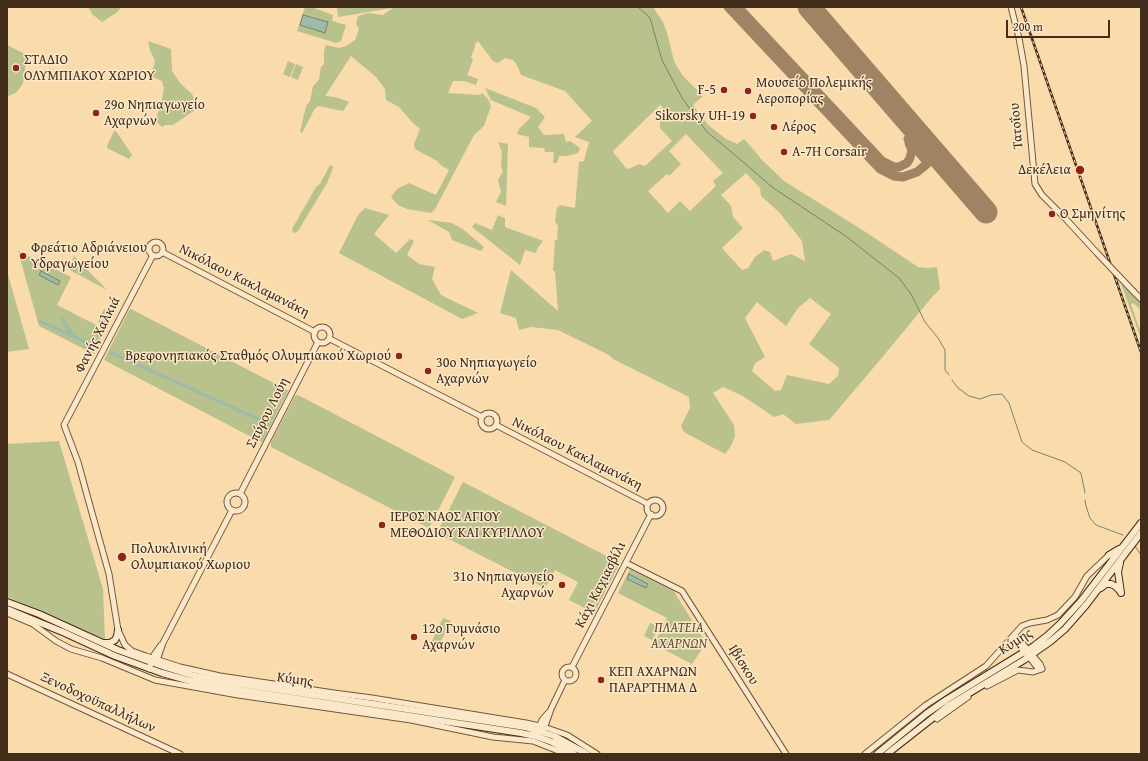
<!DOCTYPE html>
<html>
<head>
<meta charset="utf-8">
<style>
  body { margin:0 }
  #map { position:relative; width:1148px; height:761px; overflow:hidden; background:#f9dbac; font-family:"Gentium Book Plus",serif }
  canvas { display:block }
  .frame { position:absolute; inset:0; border:8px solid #422c1a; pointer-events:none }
  .scale { position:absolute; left:1006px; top:20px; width:104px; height:18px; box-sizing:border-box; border:2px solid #422c1a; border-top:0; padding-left:5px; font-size:12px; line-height:14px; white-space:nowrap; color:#422c1a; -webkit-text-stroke:3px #fbe8c9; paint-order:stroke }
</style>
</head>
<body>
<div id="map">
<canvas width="1148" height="761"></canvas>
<div class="frame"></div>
<div class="scale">200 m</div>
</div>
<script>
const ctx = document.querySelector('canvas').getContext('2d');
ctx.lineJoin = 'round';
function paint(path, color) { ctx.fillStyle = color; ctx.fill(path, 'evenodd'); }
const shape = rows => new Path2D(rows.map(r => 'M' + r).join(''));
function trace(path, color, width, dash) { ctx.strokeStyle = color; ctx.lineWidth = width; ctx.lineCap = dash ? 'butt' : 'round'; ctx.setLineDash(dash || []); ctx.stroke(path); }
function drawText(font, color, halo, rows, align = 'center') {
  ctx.font = font + ' "Gentium Book Plus",serif'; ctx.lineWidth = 3; ctx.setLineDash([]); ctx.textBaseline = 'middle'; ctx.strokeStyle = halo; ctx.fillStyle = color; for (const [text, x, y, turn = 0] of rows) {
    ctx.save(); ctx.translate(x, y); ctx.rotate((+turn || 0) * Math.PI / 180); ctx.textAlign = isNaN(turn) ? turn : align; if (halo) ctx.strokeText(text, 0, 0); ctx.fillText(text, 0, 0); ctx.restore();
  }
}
const green = shape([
  [88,7,122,7,116,13,102,22,92,14],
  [305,7,311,7,333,15,332,21,346,25,341,41,336,43,297,31],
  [337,7,392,7,392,8,338,17],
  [394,7,653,7,663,22,667,33,674,61,682,75,703,96,693,105,708,125,726,139,737,144,744,139,759,156,760,158,784,181,864,231,918,267,928,268,937,267,940,289,933,296,880,360,829,420,796,424,783,414,774,417,743,396,723,387,713,393,734,425,735,436,731,446,725,454,684,432,681,426,690,408,689,397,613,359,609,355,558,330,531,327,519,330,516,318,500,313,511,270,558,311,555,271,553,271,555,240,557,240,558,226,555,222,557,207,559,207,559,205,575,208,579,162,584,161,589,142,575,137,592,121,565,91,521,75,517,65,513,60,505,58,498,63,493,61,478,41,475,44,475,47,471,57,473,60,467,75,478,79,476,85,464,81,453,81,448,93,480,95,482,93,488,99,491,106,484,126,474,135,435,209,431,213,407,209,398,205,391,197,397,189,409,183,436,195,449,170,442,166,437,161,415,149,414,144,420,129,412,122,399,107,386,100,385,89,376,77,351,56,325,96,335,97,349,102,343,111,318,106,314,110,302,133,300,132,306,106,310,101,313,86,319,80,321,67,324,64,324,51,326,45,339,48,346,46,355,40,359,29,356,24,358,16,368,13,383,15],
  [660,105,667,113,660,122,660,128,672,141,645,166,639,164,629,169,626,168,613,152,613,151],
  [686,134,723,173,713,181,716,186,690,211,680,201,668,213,648,191,667,174,669,176,681,164,669,151],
  [746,173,760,188,761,196,779,212,802,241,805,261,791,254,773,261,770,252,764,250,755,257,748,268,742,270,722,248,743,228,733,217,731,206,721,195],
  [810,298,831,314,809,344,839,368,838,376,829,384,787,375,781,390,775,391,752,371,755,363,765,357,745,318,757,302,786,326,798,308],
  [148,41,171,49,172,71,180,83,192,94,198,108,173,125,165,125,162,127,155,120,161,105,164,88,162,81,151,76,155,61,150,50],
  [7,45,27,55,23,83,17,92,7,97],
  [288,61,295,64,290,77,283,74],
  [296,64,303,67,298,80,291,77],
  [485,88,536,108,545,117,538,127,544,135,564,134,566,142,570,141,580,148,578,153,567,156,559,156,557,163,553,163,554,152,545,152,544,148,529,147,529,137,517,134,519,129,531,117,491,100],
  [114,131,116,131,132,155,129,159,107,148,107,146],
  [498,142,508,144,506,206,496,202,501,192,498,180,503,171,501,167,502,152],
  [330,165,332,166,333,168,327,183,298,231,295,233,293,232,292,229,316,187,320,184],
  [365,208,389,215,374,234,396,253,410,239,414,241,407,255,419,264,435,267,432,279,441,295,478,313,462,319,339,253,358,215],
  [498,215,505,218,505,227,543,241,537,249,536,253,525,250,520,265,472,227,475,223,492,230],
  [428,220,452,223,464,230,484,247,481,251,452,240,449,232],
  [18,251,71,277,57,305,106,330,94,354,39,326],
  [74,256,107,290,68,269],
  [7,271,29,349,7,352],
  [1120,281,1141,302,1141,310,1133,303,1131,304,1141,333,1141,339],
  [104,309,112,313,105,326,98,322],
  [131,309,287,390,288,391,263,441,261,442,104,360,129,310],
  [298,395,455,477,429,528,271,447,271,442,295,396],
  [59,441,103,589,105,640,7,597,7,444],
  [463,482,620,563,594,613,569,600,578,582,555,570,545,588,437,533],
  [630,569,673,590,706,643,692,664,654,644,667,618,618,593],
  [443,618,451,621,435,653,428,649],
  [650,623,659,627,652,640,644,636]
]);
const water = shape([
  [303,15,328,22,325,33,300,25,303,15],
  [41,271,60,281,58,285,39,275,41,271],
  [629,574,648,584,646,588,627,579,629,574]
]);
const stream = shape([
  [638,7,650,18,662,60,682,98,707,132,735,155,772,187,847,237,899,278,911,294,925,322,938,338,945,350,945,370,949,375],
  [952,380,958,388,969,396,980,399,991,395,1002,394,1009,403,1022,442,1032,450,1065,462,1081,473,1085,493],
  [1085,500,1086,506,1090,518,1096,525,1123,535],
  [1135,546,1141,555]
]);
const canal = shape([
  [62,319,72,335],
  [40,321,97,347],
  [111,353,263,421,267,425]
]);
const taxiway = shape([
  [728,7,880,169,894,176,903,177,917,172,928,163,908,139],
  [738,7,882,161,894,167,899,167,907,163,910,158,912,150,909,143]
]);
const runway = shape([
  [809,7,986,212]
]);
const tertiary = shape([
  [1011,7,1019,38,1024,66,1035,184,1042,195,1063,216,1097,253],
  '149 249a7 7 0 1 1 14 0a7 7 0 1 1-14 0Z',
  [162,252,315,332],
  [153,255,64,425,78,462,87,495,109,574,118,630,125,645,132,651,146,656,180,667,220,676,334,693,372,698,526,723,544,727,567,735,597,754],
  [1134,292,1141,299],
  '314 335a8 8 0 1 1 16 0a8 8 0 1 1-16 0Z',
  [330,339,482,417],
  '481 421a8 8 0 1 1 16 0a8 8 0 1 1-16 0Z',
  [496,425,648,504],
  '227 502a9 9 0 1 1 18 0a9 9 0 1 1-18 0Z',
  [240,494,318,342],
  '647 508a8 8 0 1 1 16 0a8 8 0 1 1-16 0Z',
  [626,563,682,591,786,754],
  [7,613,33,624,56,641,71,649,102,658,155,680,238,695,411,720,493,737,533,741,566,754],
  [1013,636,1018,638,1023,644,1040,664,1042,669],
  [1013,636,1015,641,1029,657,1037,667,1042,669],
  [156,663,163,643,232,510],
  '562 674a7 7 0 1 1 14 0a7 7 0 1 1-14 0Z',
  [572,667,651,514],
  [149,669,154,655,161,645],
  [7,674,180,754],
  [987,686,1018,670,1033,672,1042,669],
  [937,719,968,697],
  [539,728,542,720,549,712],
  [544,729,551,709,565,680],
  [865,754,926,705,986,666,1022,626,1030,623,1047,620,1058,615,1075,597,1087,576,1109,555]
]);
const secondary = shape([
  [1109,555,1119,549],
  [1120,563,1118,572,1121,593],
  [1101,588,1106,584,1111,584,1115,586,1120,591],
  [7,602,39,614,118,650,165,667,195,676,221,681,525,727,554,736,587,754],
  [7,609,65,633,115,656,162,673,194,682,220,687,521,733,535,736,552,742,574,754],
  [103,643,110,643,115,640,117,636,118,630],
  [877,754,926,714,946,700,1034,646,1047,636,1060,624,1081,601,1141,523],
  [887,754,948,706,1024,660,1051,641,1065,629,1086,605,1141,533]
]);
const rail = shape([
  [1021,7,1141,352]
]);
const tertiaryBridge = shape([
  [1097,253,1134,292]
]);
const markers = [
  [16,68,4,"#8f2418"],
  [724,90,4,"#8f2418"],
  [748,91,4,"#8f2418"],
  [96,113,4,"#8f2418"],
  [753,116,4,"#8f2418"],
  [774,127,4,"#8f2418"],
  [784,152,4,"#8f2418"],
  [1080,170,5,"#8f2418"],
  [1052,214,4,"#8f2418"],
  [23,256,4,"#8f2418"],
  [399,356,4,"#8f2418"],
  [428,371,4,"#8f2418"],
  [382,525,4,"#8f2418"],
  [122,557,5,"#8f2418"],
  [562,585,4,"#8f2418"],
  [414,637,4,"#8f2418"],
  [601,680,4,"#8f2418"]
];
const poiNames = [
  ["ΣΤΑΔΙΟ",24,60],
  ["ΟΛΥΜΠΙΑΚΟΥ ΧΩΡΙΟΥ",24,76],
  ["Μουσείο Πολεμικής",756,83],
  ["Αεροπορίας",756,99],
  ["F-5",716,90,"right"],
  ["29ο Νηπιαγωγείο",104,105],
  ["Αχαρνών",104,121],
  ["Sikorsky UH-19",745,116,"right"],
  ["Λέρος",782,127],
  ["A-7H Corsair",792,152],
  ["Δεκέλεια",1071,170,"right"],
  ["Ο Σμηνίτης",1060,214],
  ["Φρεάτιο Αδριάνειου",31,248],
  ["Υδραγωγείου",31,264],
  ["Βρεφονηπιακός Σταθμός Ολυμπιακού Χωριού",391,356,"right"],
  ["30ο Νηπιαγωγείο",436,363],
  ["Αχαρνών",436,379],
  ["ΙΕΡΟΣ ΝΑΟΣ ΑΓΙΟΥ",390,517],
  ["ΜΕΘΟΔΙΟΥ ΚΑΙ ΚΥΡΙΛΛΟΥ",390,533],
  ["Πολυκλινική",131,549],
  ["Ολυμπιακού Χωριου",131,565],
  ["31ο Νηπιαγωγείο",554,577,"right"],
  ["Αχαρνών",554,593,"right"],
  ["12ο Γυμνάσιο",422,629],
  ["Αχαρνών",422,645],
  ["ΚΕΠ ΑΧΑΡΝΩΝ",609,672],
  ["ΠΑΡΑΡΤΗΜΑ Δ",609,688]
];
const streetNames = [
  ["Τατοΐου",1017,126,-95],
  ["Νικόλαου Κακλαμανάκη",244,281,27],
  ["Φανής Χαλκιά",98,335,-63],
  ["Σπύρου Λούη",268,413,-63],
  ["Νικόλαου Κακλαμανάκη",577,454,27],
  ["Κάχι Καχιασβίλι",601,585,-63],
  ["Κύμης",1016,642,-33],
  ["Ιβίσκου",743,665,58],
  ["Κύμης",295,680,8],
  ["Ξενοδοχοϋπαλλήλων",98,703,25]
];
const parkNames = [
  ["ΠΛΑΤΕΙΑ",679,628],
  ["ΑΧΑΡΝΩΝ",679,644]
];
paint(green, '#b9c18d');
paint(water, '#9ebba9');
trace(water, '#798270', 1);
trace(stream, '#798270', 1);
trace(canal, '#9ebba9', 3.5);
trace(taxiway, '#9e8463', 9);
trace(runway, '#9e8463', 23);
trace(tertiary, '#70583e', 7);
trace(secondary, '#422c1a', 8);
trace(tertiary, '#fbe8c9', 5);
trace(secondary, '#fbe8c9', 6);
trace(rail, '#422c1a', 2.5);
trace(rail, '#fbe8c9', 1, [3]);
trace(tertiaryBridge, '#70583e', 7, []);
trace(tertiaryBridge, '#fbe8c9', 5);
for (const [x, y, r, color] of markers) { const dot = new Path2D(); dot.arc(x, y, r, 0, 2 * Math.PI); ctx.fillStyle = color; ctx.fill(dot); trace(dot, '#fbe8c9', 1.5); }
drawText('14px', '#422c1a', '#fbe8c9', poiNames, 'left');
drawText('14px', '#422c1a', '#fbe8c9', streetNames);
drawText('italic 14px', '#5a4a31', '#fbe8c9', parkNames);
</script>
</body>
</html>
